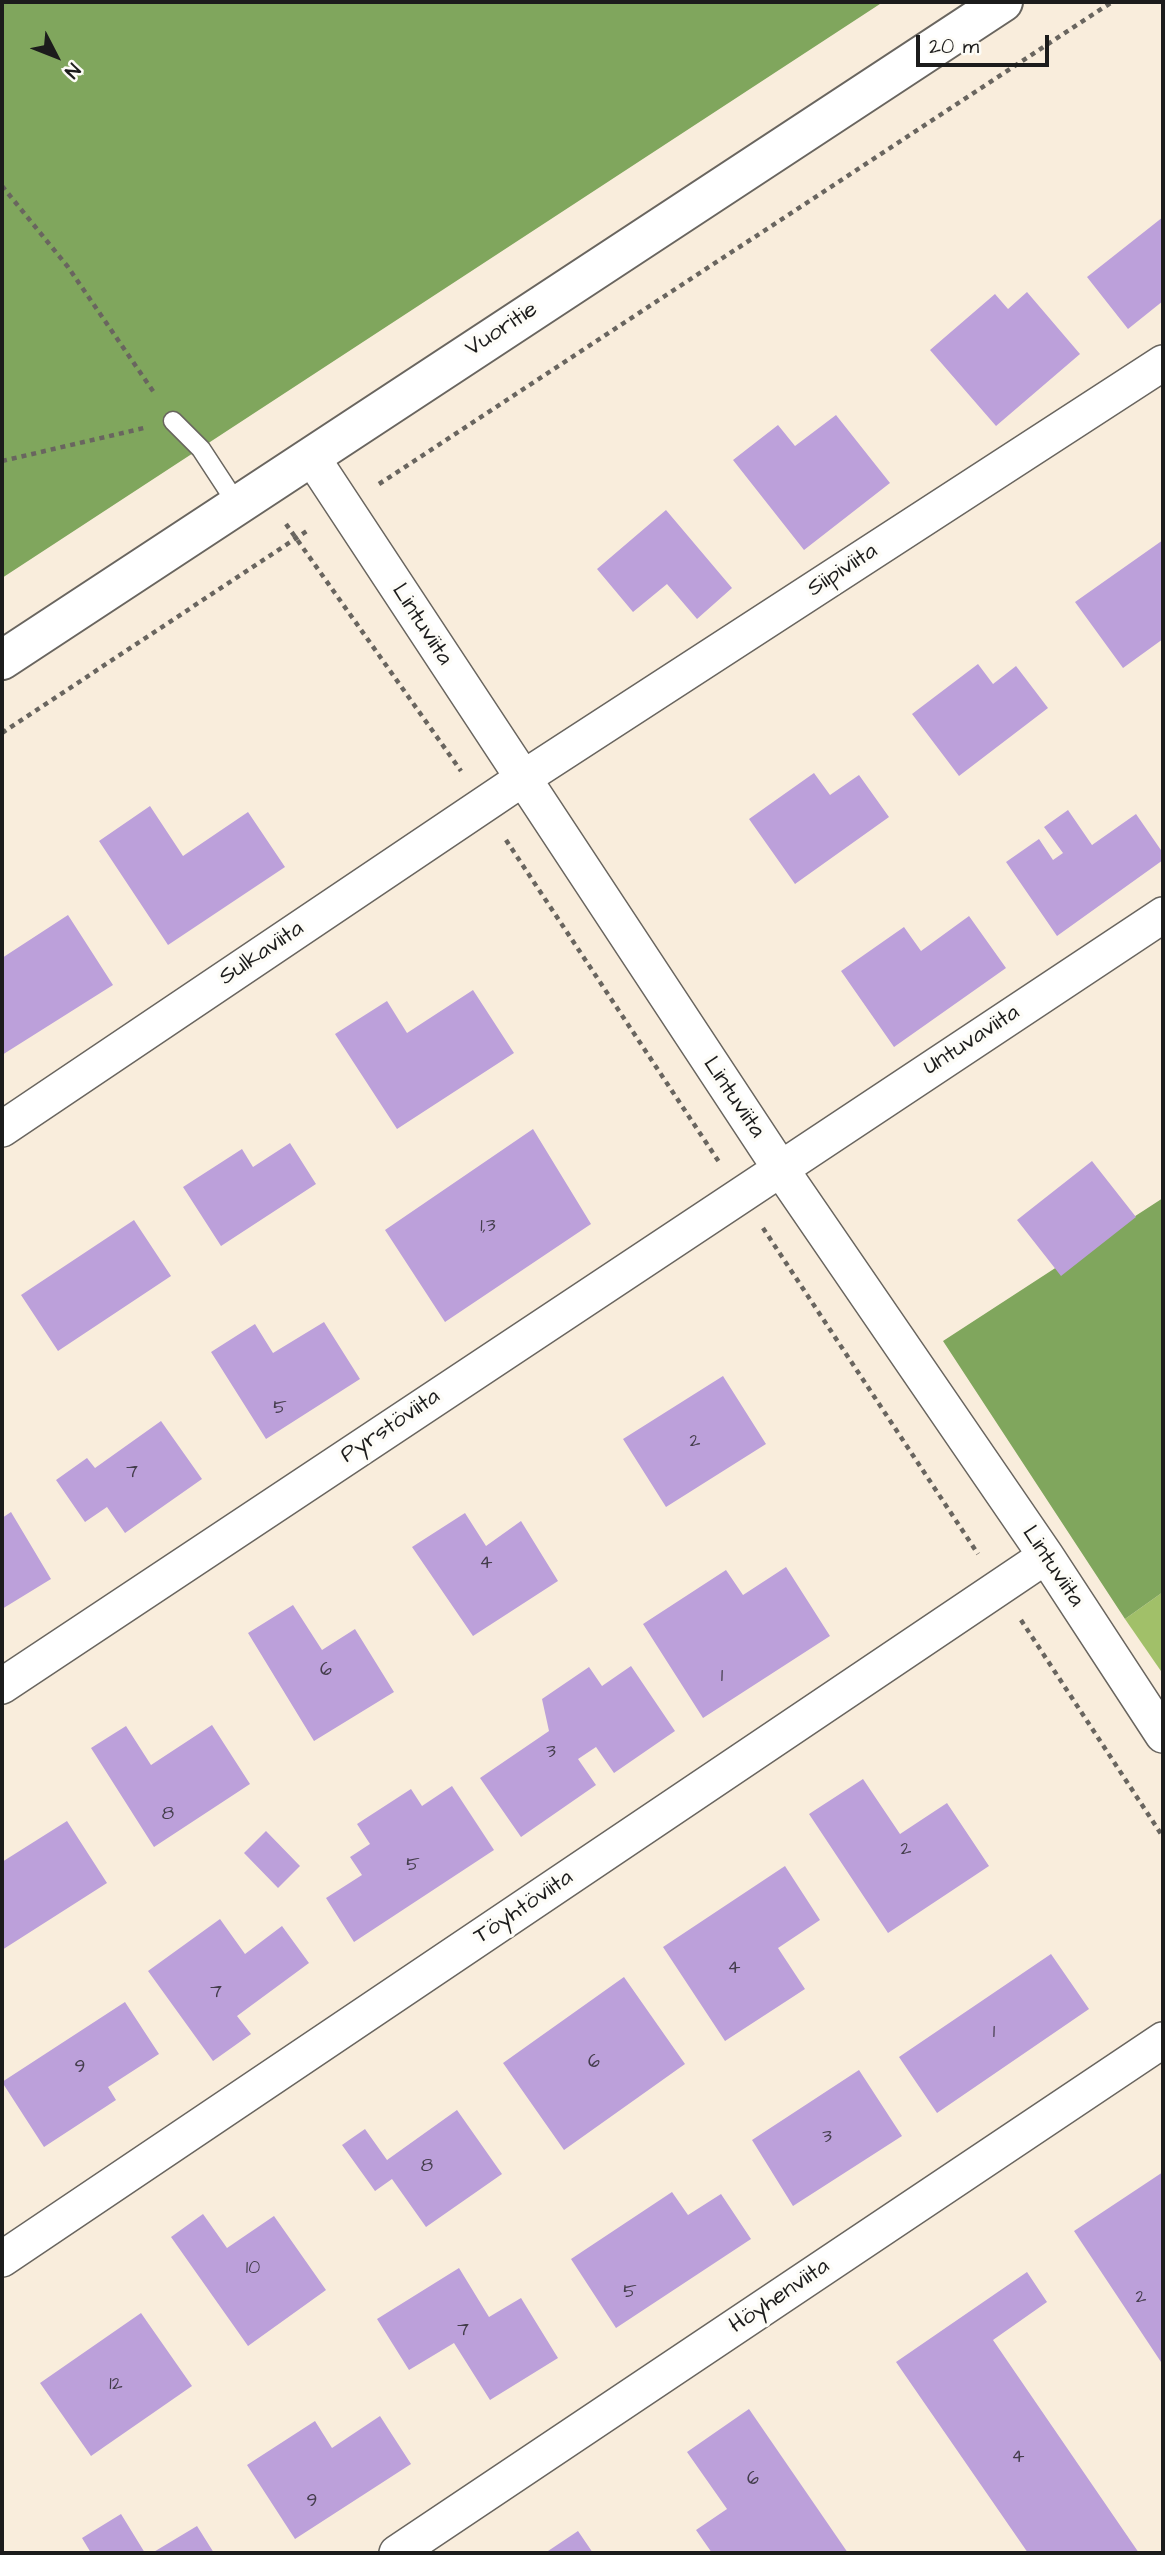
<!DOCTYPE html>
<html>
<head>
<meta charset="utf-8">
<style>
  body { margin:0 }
  #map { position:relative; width:1165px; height:2555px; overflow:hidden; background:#f9eddc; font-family:"Architects Daughter",sans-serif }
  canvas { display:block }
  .frame { position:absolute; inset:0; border:4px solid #1c1c1c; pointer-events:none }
  .north { position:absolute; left:21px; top:21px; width:70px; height:70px; -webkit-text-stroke:5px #fdfcf7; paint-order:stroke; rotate:132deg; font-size:19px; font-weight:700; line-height:28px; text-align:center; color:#1c1c1c }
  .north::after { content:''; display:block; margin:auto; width:24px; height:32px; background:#1c1c1c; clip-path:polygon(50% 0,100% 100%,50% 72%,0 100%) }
  .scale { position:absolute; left:916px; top:35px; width:133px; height:32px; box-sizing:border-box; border:4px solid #1c1c1c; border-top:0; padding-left:9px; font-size:21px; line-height:24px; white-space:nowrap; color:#1c1c1c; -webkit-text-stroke:5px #fdfcf7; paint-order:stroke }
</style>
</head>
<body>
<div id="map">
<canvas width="1165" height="2555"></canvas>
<div class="frame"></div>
<div class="north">N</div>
<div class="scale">20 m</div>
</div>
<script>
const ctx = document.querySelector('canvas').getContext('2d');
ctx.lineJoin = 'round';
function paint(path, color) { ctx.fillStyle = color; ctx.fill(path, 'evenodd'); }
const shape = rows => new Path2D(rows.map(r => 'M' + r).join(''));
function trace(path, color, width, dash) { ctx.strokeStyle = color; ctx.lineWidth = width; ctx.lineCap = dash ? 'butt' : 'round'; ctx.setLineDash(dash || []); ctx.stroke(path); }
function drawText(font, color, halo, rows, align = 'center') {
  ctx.font = font + ' "Architects Daughter",sans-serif'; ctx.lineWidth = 7; ctx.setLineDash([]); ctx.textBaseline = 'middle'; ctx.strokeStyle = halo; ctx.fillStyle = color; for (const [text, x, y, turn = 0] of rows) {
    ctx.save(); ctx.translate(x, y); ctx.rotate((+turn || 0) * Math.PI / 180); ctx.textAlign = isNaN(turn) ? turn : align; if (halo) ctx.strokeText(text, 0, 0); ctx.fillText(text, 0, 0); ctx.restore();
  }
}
const green = shape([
  [1163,1592,1163,1674,1125,1619]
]);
const forest = shape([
  [2,2,883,2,2,578],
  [1163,1198,1163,1592,1125,1619,943,1341]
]);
const building = shape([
  [1163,217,1163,301,1128,329,1087,277],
  [1027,292,1080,354,996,426,930,350,995,294,1008,309],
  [836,415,890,483,804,550,733,460,778,425,795,446],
  [666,510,732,588,697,619,667,584,633,612,597,569],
  [1163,540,1163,639,1123,668,1075,602],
  [978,664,993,684,1016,666,1048,708,959,776,912,714],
  [814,773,830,795,859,775,889,817,795,884,749,819],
  [150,806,183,856,248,812,285,867,168,945,99,841],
  [1068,810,1092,845,1136,814,1163,853,1163,860,1057,936,1006,862,1039,839,1053,860,1063,853,1044,827],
  [68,915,113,985,2,1055,2,958],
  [969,916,1006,968,894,1047,841,971,904,927,921,951],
  [473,990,514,1053,397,1129,335,1034,387,1001,407,1033],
  [533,1129,591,1224,445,1322,385,1230],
  [290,1143,316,1184,221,1246,183,1187,242,1149,253,1167],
  [1092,1161,1136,1217,1061,1276,1017,1220],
  [134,1220,171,1276,58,1351,21,1295],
  [324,1322,360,1379,266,1439,211,1352,255,1324,273,1353],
  [723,1376,766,1444,666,1507,623,1439],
  [161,1421,202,1479,125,1533,107,1507,85,1522,56,1480,87,1458,95,1468],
  [11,1512,51,1579,2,1609,2,1518],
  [465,1513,486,1546,521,1521,558,1581,473,1636,412,1547],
  [786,1567,830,1636,703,1718,643,1624,726,1570,743,1595],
  [293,1605,322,1650,355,1629,394,1692,314,1741,248,1633],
  [631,1666,675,1731,614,1773,596,1747,578,1759,596,1785,521,1837,480,1778,549,1731,542,1699,589,1667,602,1686],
  [212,1725,250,1784,154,1847,91,1748,126,1726,151,1765],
  [863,1779,900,1834,947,1803,989,1866,888,1933,809,1814],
  [452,1786,494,1850,354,1942,326,1898,362,1875,350,1857,370,1844,357,1824,411,1789,422,1806],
  [67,1821,107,1883,2,1950,2,1862],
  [266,1831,300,1866,278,1888,244,1853],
  [785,1866,820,1920,778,1948,805,1989,725,2041,663,1947],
  [220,1919,245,1954,282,1926,309,1963,237,2016,251,2034,213,2061,148,1971],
  [1051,1954,1089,2009,937,2113,899,2057],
  [624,1977,685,2064,564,2150,503,2063],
  [125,2002,159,2054,108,2087,116,2100,44,2147,2,2082],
  [859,2070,902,2136,793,2206,752,2140],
  [457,2110,502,2174,426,2227,392,2179,375,2191,342,2145,365,2129,387,2160],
  [1163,2172,1163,2365,1074,2231],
  [672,2192,688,2215,721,2194,751,2239,616,2328,571,2259],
  [203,2214,227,2248,274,2216,326,2290,248,2346,171,2237],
  [459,2268,489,2317,521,2298,558,2358,490,2400,454,2343,409,2370,377,2319],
  [1027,2272,1047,2302,993,2340,1139,2553,1028,2553,896,2362],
  [141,2313,192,2386,91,2456,40,2383],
  [749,2409,848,2553,712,2553,696,2530,727,2509,687,2452],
  [380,2416,411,2464,295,2539,247,2465,315,2421,332,2448],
  [121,2514,145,2553,91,2553,82,2538],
  [197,2526,214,2553,152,2553],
  [578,2531,593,2553,545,2553]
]);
const path = shape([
  [2,186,68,267,155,394],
  [2,461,144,428],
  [379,484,1112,2],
  [286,524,461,771],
  [2,733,310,529],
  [506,840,719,1162],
  [763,1228,978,1554],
  [1021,1620,1163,1837]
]);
const lane = shape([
  [173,421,201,449,237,504]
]);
const street = shape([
  [311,456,780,1168,1046,1556,1163,1735],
  [2,1129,522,779,1163,363],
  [2,1686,1163,915],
  [2,2259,1046,1556],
  [397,2553,1163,2040]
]);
const secondary = shape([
  [2,660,1003,2]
]);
const numberNames = [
  ["1,3",488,1227],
  ["5",280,1409],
  ["2",695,1442],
  ["7",132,1473],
  ["4",486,1564],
  ["6",326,1671],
  ["1",722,1677],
  ["3",551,1753],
  ["8",168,1815],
  ["2",906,1850],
  ["5",413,1866],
  ["4",734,1969],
  ["7",216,1993],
  ["1",994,2033],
  ["6",594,2063],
  ["9",80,2068],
  ["3",827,2138],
  ["8",427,2167],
  ["10",253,2269],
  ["5",630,2293],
  ["2",1141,2298],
  ["7",463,2331],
  ["12",116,2385],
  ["4",1018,2458],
  ["6",753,2480],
  ["9",312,2502]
];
const streetNames = [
  ["Vuoritie",502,330,-33],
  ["Siipiviita",843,571,-33],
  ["Lintuviita",421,625,57],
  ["Sulkaviita",262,954,-34],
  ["Untuvaviita",972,1041,-33],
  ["Lintuviita",733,1098,56],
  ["Pyrstöviita",391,1427,-34],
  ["Lintuviita",1052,1567,56],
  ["Töyhtöviita",524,1908,-34],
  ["Höyhenviita",780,2297,-34]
];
paint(green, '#a1c069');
paint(forest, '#80a65d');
paint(building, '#bca0da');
trace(lane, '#69655f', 21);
trace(street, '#69655f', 38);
trace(secondary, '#69655f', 42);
trace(path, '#69655f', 4.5, [5, 5]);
trace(lane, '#fff', 18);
trace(street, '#fff', 35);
trace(secondary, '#fff', 38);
drawText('19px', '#443d4c', null, numberNames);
drawText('23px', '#1c1c1c', '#fdfcf7', streetNames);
</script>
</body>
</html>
